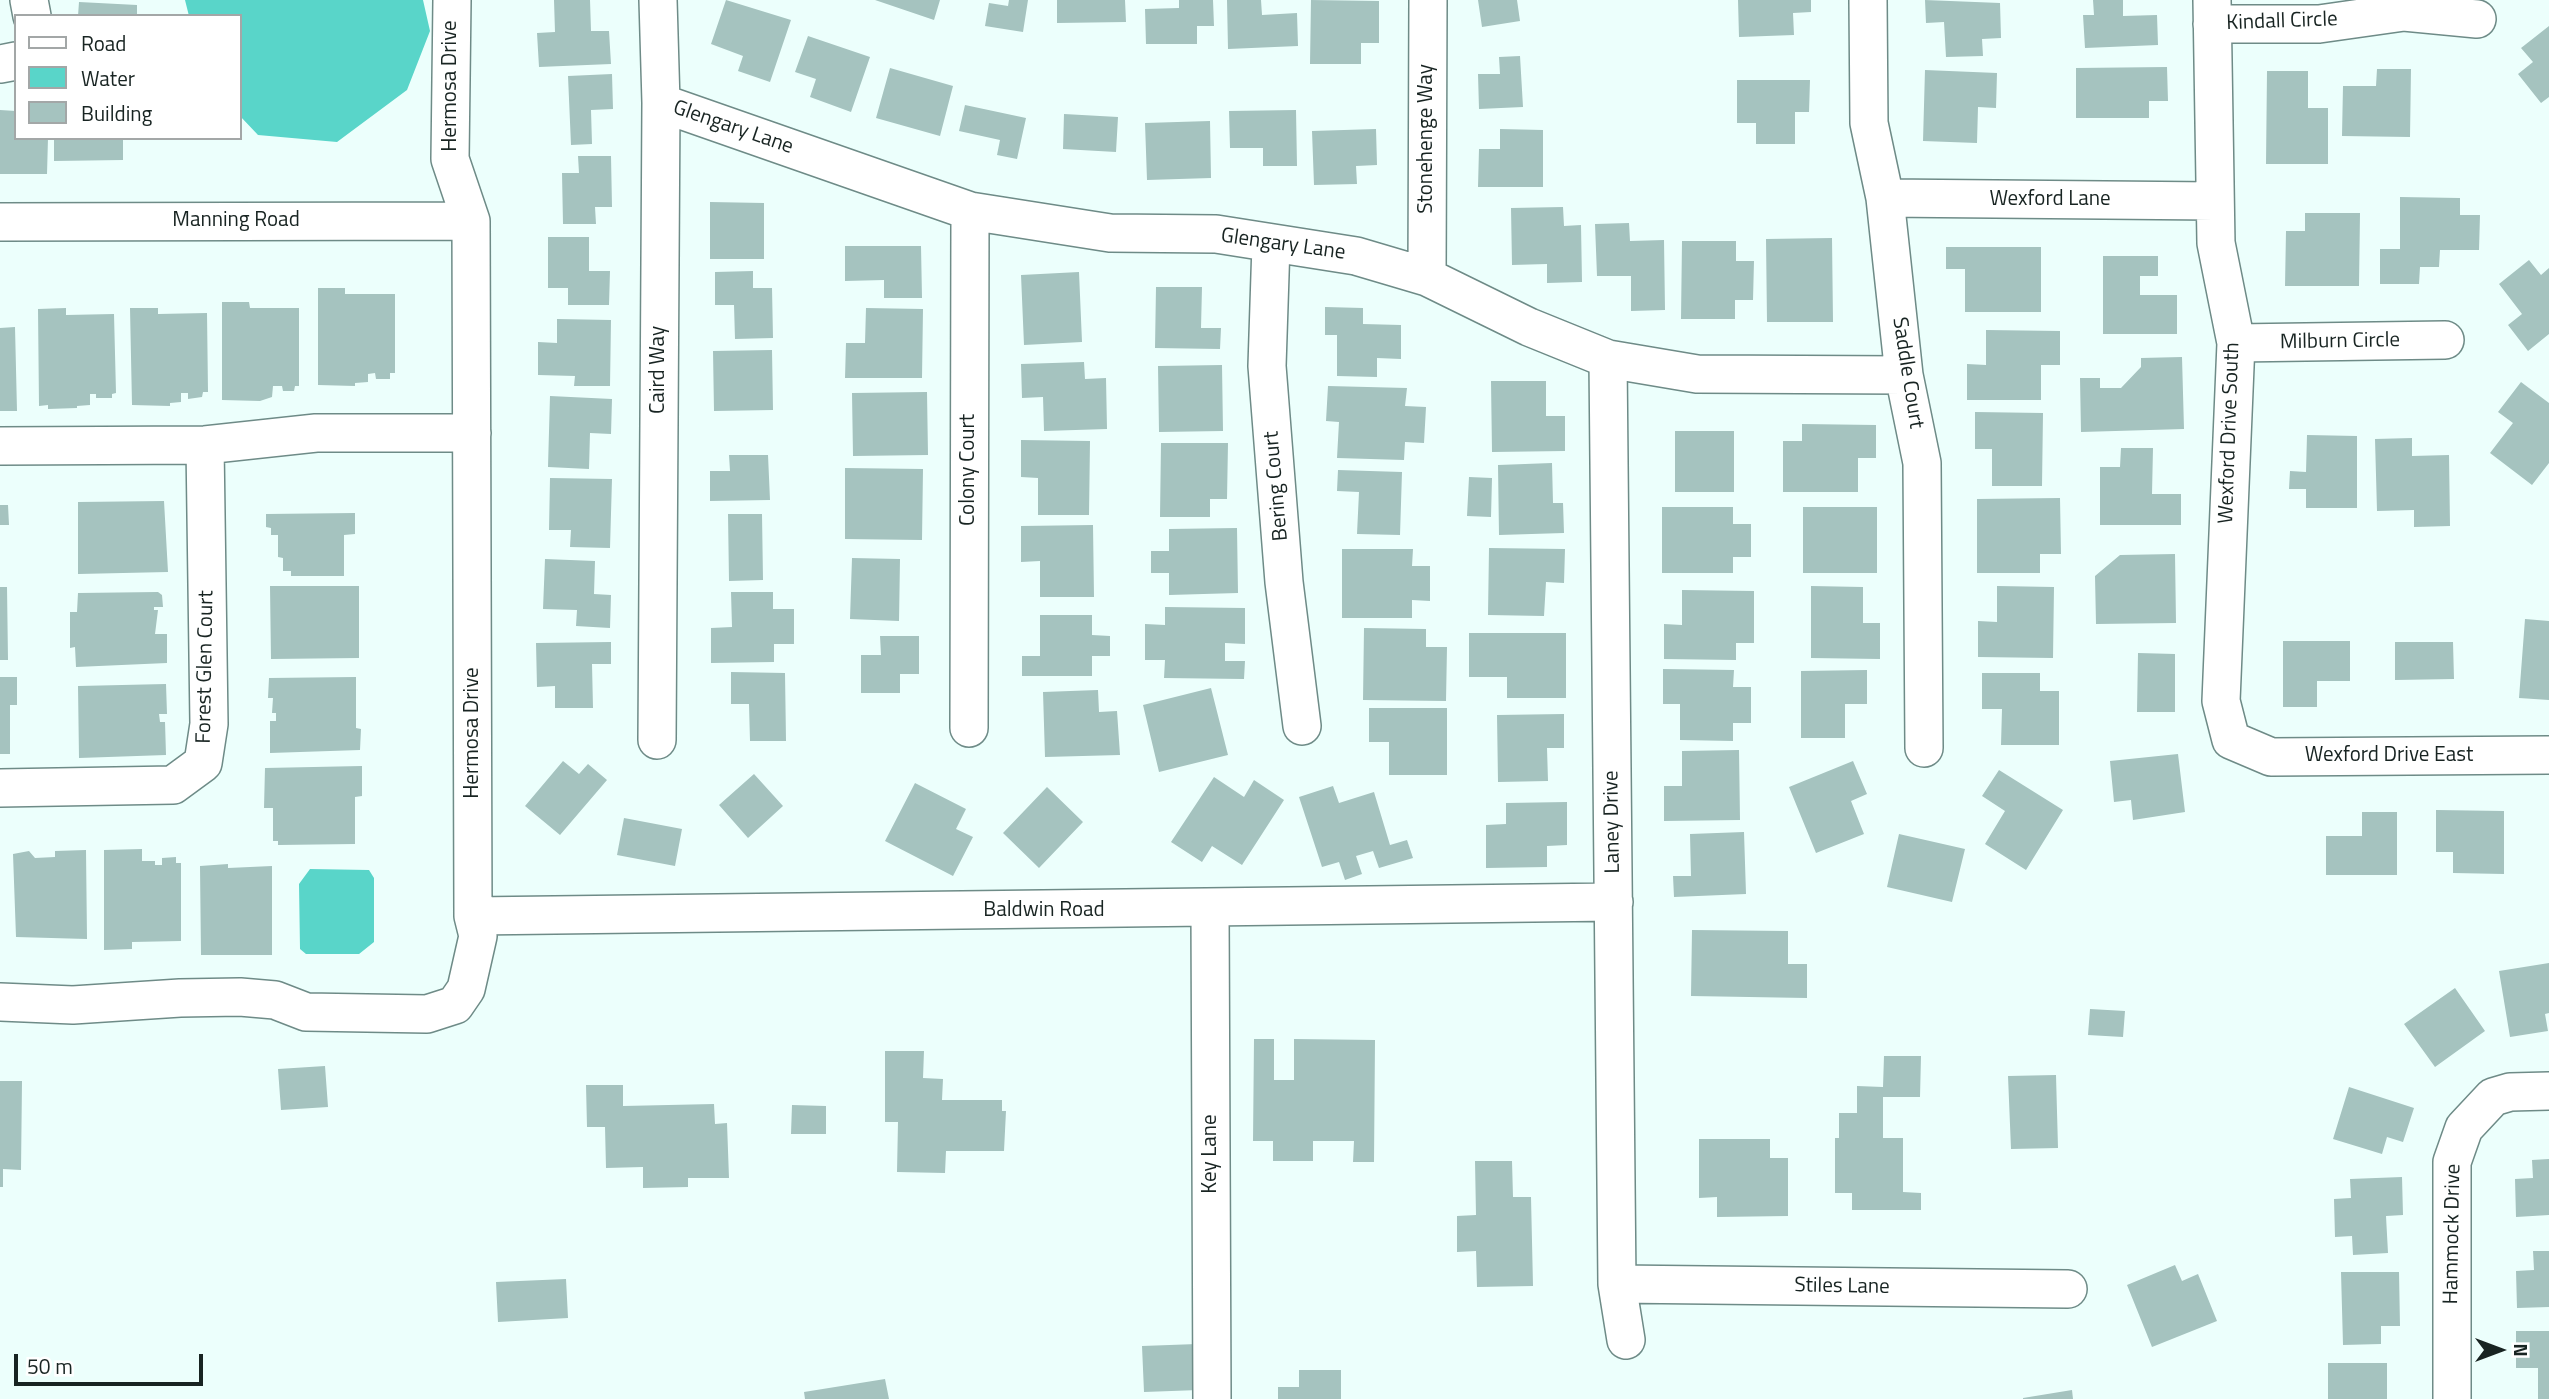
<!DOCTYPE html>
<html>
<head>
<meta charset="utf-8">
<style>
  body { margin:0 }
  #map { position:relative; width:2549px; height:1399px; overflow:hidden; background:#ecfffc; font-family:"Titillium Web",sans-serif }
  canvas { display:block }
  .legend { position:absolute; left:14px; top:14px; width:228px; height:126px; box-sizing:border-box; background:#fff; border:2px solid #a3a7a7; margin:0; padding:9px 12px; list-style:none; font-size:21px; color:#182422 }
  .legend li { display:flex; align-items:center; gap:14px; height:35px }
  .legend b { width:35px; border:2px solid #a3a7a7 }
  .north { position:absolute; left:2465px; top:1315px; width:70px; height:70px; -webkit-text-stroke:5px #fff; paint-order:stroke; rotate:90deg; font-size:19px; font-weight:700; line-height:28px; text-align:center; color:#182422 }
  .north::after { content:''; display:block; margin:auto; width:24px; height:32px; background:#182422; clip-path:polygon(50% 0,100% 100%,50% 72%,0 100%) }
  .scale { position:absolute; left:14px; top:1354px; width:189px; height:32px; box-sizing:border-box; border:4px solid #182422; border-top:0; padding-left:9px; font-size:21px; line-height:24px; white-space:nowrap; color:#182422; -webkit-text-stroke:5px #fff; paint-order:stroke }
</style>
</head>
<body>
<div id="map">
<canvas width="2549" height="1399"></canvas>
<ul class="legend">
<li><b style="height:9px;background:#fff"></b>Road</li>
<li><b style="height:19px;background:#59d5c9"></b>Water</li>
<li><b style="height:19px;background:#a5c3bf"></b>Building</li>
</ul>
<div class="north">N</div>
<div class="scale">50 m</div>
</div>
<script>
const ctx = document.querySelector('canvas').getContext('2d');
ctx.lineJoin = 'round';
function paint(path, color) { ctx.fillStyle = color; ctx.fill(path, 'evenodd'); }
const shape = rows => new Path2D(rows.map(r => 'M' + r).join(''));
function trace(path, color, width, dash) { ctx.strokeStyle = color; ctx.lineWidth = width; ctx.lineCap = dash ? 'butt' : 'round'; ctx.setLineDash(dash || []); ctx.stroke(path); }
function drawText(font, color, halo, rows, align = 'center') {
  ctx.font = font + ' "Titillium Web",sans-serif'; ctx.lineWidth = 6; ctx.setLineDash([]); ctx.textBaseline = 'middle'; ctx.strokeStyle = halo; ctx.fillStyle = color; for (const [text, x, y, turn = 0] of rows) {
    ctx.save(); ctx.translate(x, y); ctx.rotate((+turn || 0) * Math.PI / 180); ctx.textAlign = isNaN(turn) ? turn : align; if (halo) ctx.strokeText(text, 0, 0); ctx.fillText(text, 0, 0); ctx.restore();
  }
}
const water = shape([
  [185,0,423,0,430,31,407,90,337,142,258,135,240,116,240,16,189,16],
  [310,869,369,870,374,878,374,942,359,954,306,954,300,949,299,884]
]);
const building = shape([
  [554,0,590,0,591,31,609,31,611,64,539,67,537,33,555,32],
  [726,0,791,20,770,82,738,71,743,56,711,44],
  [875,0,940,0,934,20],
  [1009,0,1028,0,1023,32,985,26,989,3,1008,6],
  [1057,0,1125,0,1126,22,1057,23],
  [1179,0,1213,0,1214,26,1197,26,1197,44,1146,44,1145,9,1179,8],
  [1227,0,1261,0,1262,15,1297,13,1298,46,1228,49],
  [1311,0,1379,1,1379,43,1361,43,1361,64,1310,64],
  [1478,0,1517,0,1520,21,1482,27],
  [1738,0,1811,0,1811,12,1793,13,1794,35,1739,37],
  [1925,0,2000,3,2001,38,1982,39,1983,56,1946,57,1944,22,1926,23],
  [2093,0,2123,0,2123,16,2157,15,2158,45,2085,48,2083,15,2094,15],
  [79,2,137,5,137,16,78,16],
  [2549,26,2549,97,2541,103,2518,74,2533,62,2521,48],
  [808,36,870,57,851,112,810,97,816,79,795,72],
  [1520,56,1523,107,1479,109,1478,74,1500,74,1499,57],
  [2167,67,2168,101,2149,101,2149,118,2076,118,2076,68],
  [890,68,953,86,940,136,876,118],
  [2377,69,2411,69,2410,137,2342,136,2343,86,2376,86],
  [1925,70,1997,73,1996,108,1978,107,1977,143,1923,141],
  [2267,71,2308,71,2308,108,2328,108,2328,164,2266,164],
  [612,74,613,109,591,110,592,144,571,145,568,76],
  [1737,80,1810,80,1809,112,1795,112,1795,144,1756,144,1756,123,1737,123],
  [965,105,1026,118,1017,159,997,155,1000,140,959,131],
  [0,110,16,111,16,138,48,138,47,174,0,174],
  [1296,110,1297,166,1263,166,1263,148,1230,148,1229,111],
  [1064,114,1118,117,1116,152,1063,149],
  [1210,121,1211,178,1147,180,1145,123],
  [1376,129,1377,165,1356,166,1357,184,1314,185,1312,131],
  [1500,129,1543,130,1543,187,1478,187,1479,149,1500,149],
  [54,138,123,138,123,160,54,161],
  [578,156,611,156,612,207,595,207,596,224,563,224,562,173,579,173],
  [2400,197,2460,198,2460,215,2480,215,2479,250,2440,250,2439,267,2420,267,2419,284,2380,284,2380,249,2400,249],
  [710,202,764,203,764,259,710,259],
  [1563,207,1564,226,1581,225,1582,282,1547,283,1547,264,1512,265,1511,208],
  [2305,213,2360,213,2359,286,2285,286,2286,231,2305,231],
  [1629,223,1630,241,1664,240,1665,310,1631,311,1631,276,1597,276,1595,224],
  [548,237,589,237,589,271,610,271,609,305,568,305,568,288,548,288],
  [1832,238,1833,322,1767,322,1766,239],
  [1682,241,1736,241,1736,261,1754,261,1753,300,1735,300,1735,319,1681,319],
  [845,246,921,246,922,298,884,298,884,280,845,281],
  [1946,247,2041,247,2041,312,1965,312,1965,269,1946,269],
  [2103,256,2158,256,2158,276,2140,276,2140,295,2177,295,2177,334,2103,334],
  [2529,260,2541,275,2549,268,2549,334,2528,351,2508,325,2522,314,2499,284],
  [753,271,753,288,772,288,773,338,735,339,734,305,715,305,715,272],
  [1079,272,1082,342,1024,345,1021,275],
  [1156,287,1202,287,1201,328,1221,328,1220,349,1155,348],
  [318,288,345,288,345,294,395,294,395,373,390,373,390,379,376,379,375,373,368,374,368,382,355,383,355,386,318,385],
  [222,302,249,302,250,308,299,308,299,386,295,386,294,391,283,391,282,386,273,386,272,397,260,401,222,400],
  [1325,307,1363,308,1363,324,1401,325,1401,359,1377,358,1377,377,1337,376,1337,335,1325,335],
  [66,308,66,315,114,314,116,393,112,394,112,398,96,398,96,394,90,394,90,405,77,406,77,408,48,409,48,405,39,406,38,309],
  [130,308,158,308,158,314,207,313,208,392,203,392,202,397,188,399,188,393,181,393,181,402,170,403,170,406,132,405],
  [866,308,923,309,922,378,845,378,846,343,865,343],
  [557,319,611,320,610,386,574,386,575,376,538,375,538,342,557,343],
  [15,327,17,411,0,411,0,328],
  [1986,330,2060,331,2060,365,2041,365,2041,400,1967,400,1967,364,1986,365],
  [772,350,773,410,714,411,713,351],
  [2182,357,2184,429,2081,432,2080,378,2100,378,2100,388,2121,388,2141,367,2141,358],
  [1084,362,1085,379,1106,378,1107,429,1044,431,1043,397,1022,398,1021,364],
  [1222,365,1223,431,1159,432,1158,366],
  [1491,381,1546,381,1546,416,1565,416,1565,451,1492,452],
  [2521,382,2549,403,2549,463,2532,485,2490,453,2513,423,2498,412],
  [1328,386,1407,388,1405,406,1426,407,1424,443,1405,442,1404,460,1337,458,1339,422,1326,421],
  [927,392,928,455,853,456,852,393],
  [550,396,612,399,611,434,590,433,589,469,548,467],
  [1975,412,2043,413,2042,486,1992,486,1992,449,1975,449],
  [1802,424,1876,425,1876,458,1858,458,1858,492,1783,492,1783,441,1802,441],
  [1675,431,1734,431,1734,492,1675,492],
  [2307,435,2357,436,2357,508,2306,508,2306,489,2289,489,2290,471,2306,472],
  [2412,438,2412,456,2449,455,2450,526,2414,527,2414,510,2377,511,2375,439],
  [1021,440,1090,441,1089,515,1038,515,1038,478,1021,477],
  [1161,443,1228,443,1227,499,1210,499,1210,517,1160,517],
  [2121,448,2153,448,2152,494,2181,494,2181,525,2100,525,2100,467,2120,467],
  [729,455,768,455,770,500,710,501,710,471,730,471],
  [1552,463,1553,503,1563,503,1564,533,1499,535,1498,465],
  [845,468,923,469,922,540,845,539],
  [1338,470,1402,472,1400,535,1357,534,1359,492,1337,491],
  [1469,477,1492,478,1491,517,1467,516],
  [550,478,612,479,610,548,570,547,571,530,549,530],
  [2060,498,2061,554,2040,554,2040,573,1977,573,1977,499],
  [164,501,168,572,78,574,78,502],
  [0,505,8,505,9,525,0,525],
  [1662,507,1733,507,1733,524,1751,524,1751,557,1733,557,1733,573,1662,573],
  [1803,507,1877,507,1877,573,1803,573],
  [355,513,355,534,344,535,344,576,291,576,291,571,283,571,283,558,278,557,278,535,271,535,271,528,266,527,266,514],
  [728,514,762,514,763,580,729,581],
  [1093,525,1094,597,1040,597,1040,561,1021,562,1021,526],
  [1237,528,1238,593,1169,595,1169,573,1151,573,1151,551,1169,551,1169,529],
  [1489,548,1565,549,1564,583,1546,582,1544,616,1488,615],
  [1342,549,1413,549,1412,566,1430,566,1430,601,1412,600,1412,618,1342,618],
  [2175,554,2176,623,2096,624,2095,576,2120,555],
  [852,558,900,559,899,621,850,619],
  [545,559,595,561,594,594,611,595,610,628,576,626,577,610,543,609],
  [270,586,359,586,359,658,271,659],
  [1811,586,1863,587,1863,623,1880,623,1880,659,1811,658],
  [1997,586,2054,587,2053,658,1978,657,1978,621,1997,622],
  [0,587,7,587,8,660,0,660],
  [1682,590,1754,591,1754,643,1736,643,1736,660,1664,659,1664,624,1682,625],
  [158,592,162,595,163,607,154,607,154,610,158,610,155,634,167,634,167,663,76,667,75,647,70,648,70,612,77,612,78,593],
  [731,592,773,592,773,609,794,609,794,644,774,644,774,662,711,663,711,628,732,627],
  [1165,607,1245,608,1245,644,1225,643,1225,661,1245,661,1244,679,1164,678,1165,660,1145,660,1145,624,1165,625],
  [1040,615,1092,615,1092,635,1110,636,1110,656,1092,656,1092,676,1022,676,1022,656,1040,656],
  [2525,619,2549,621,2549,700,2519,698],
  [1364,628,1426,629,1426,647,1447,647,1446,701,1363,700],
  [1469,633,1566,633,1566,698,1507,698,1507,677,1469,677],
  [880,636,919,636,919,674,900,674,900,693,861,693,861,655,881,655],
  [2283,641,2350,641,2350,681,2317,681,2317,707,2283,707],
  [611,642,611,664,592,664,593,708,555,708,555,686,537,687,536,643],
  [2395,642,2453,642,2454,679,2395,680],
  [2138,653,2175,654,2175,712,2137,712],
  [1663,669,1734,670,1733,687,1751,687,1751,723,1733,723,1733,741,1680,740,1680,704,1663,704],
  [1867,670,1867,704,1845,704,1845,738,1801,738,1801,671],
  [731,672,785,673,786,741,750,741,749,704,731,704],
  [1982,673,2040,673,2040,691,2059,691,2059,745,2001,745,2002,709,1982,709],
  [0,677,17,677,17,705,10,705,10,754,0,754],
  [356,677,356,728,361,729,360,750,270,753,270,721,276,721,276,713,272,713,273,698,268,698,269,678],
  [166,684,167,714,159,714,160,722,165,722,166,755,79,758,78,686],
  [1211,688,1228,755,1159,772,1143,705],
  [1098,690,1099,712,1117,711,1120,755,1045,757,1043,692],
  [1369,708,1447,708,1447,775,1389,775,1389,742,1369,742],
  [1564,714,1564,748,1547,748,1548,781,1498,782,1497,715],
  [1739,750,1740,820,1664,821,1664,786,1682,786,1682,751],
  [2178,754,2185,812,2133,820,2131,800,2114,802,2110,761],
  [563,761,579,774,588,764,607,780,560,835,525,806],
  [1853,761,1867,794,1851,801,1864,834,1816,853,1789,787],
  [362,766,362,796,355,797,355,844,278,845,278,841,273,841,273,808,264,808,265,768],
  [1999,770,2063,810,2026,870,1985,844,2005,811,1982,796],
  [754,774,783,806,748,838,719,805],
  [1214,777,1244,797,1254,780,1284,800,1242,865,1212,846,1202,862,1171,842],
  [915,783,966,809,956,829,973,837,953,876,885,841],
  [1333,786,1339,803,1374,792,1390,845,1407,840,1413,858,1379,868,1373,851,1356,856,1362,874,1345,880,1339,862,1322,867,1299,797],
  [1047,787,1083,822,1039,868,1003,833],
  [1567,802,1567,845,1547,846,1547,867,1486,868,1486,825,1506,824,1506,803],
  [2436,810,2504,811,2504,874,2453,873,2453,852,2436,852],
  [2362,812,2397,812,2397,875,2326,875,2326,836,2362,836],
  [624,818,682,829,675,866,617,855],
  [1744,832,1746,894,1674,897,1673,876,1691,876,1690,834],
  [1899,834,1965,849,1952,902,1887,887],
  [142,849,142,861,155,861,155,865,162,865,162,858,176,857,176,863,181,863,181,941,132,942,132,949,104,950,104,850],
  [86,850,87,939,16,937,13,854,29,851,35,858,55,857,55,851],
  [228,864,228,868,272,866,272,955,201,955,200,866],
  [1692,930,1788,931,1788,964,1807,964,1807,998,1691,996],
  [2549,963,2549,1013,2545,1014,2548,1031,2510,1037,2499,971],
  [2455,988,2485,1031,2435,1067,2404,1024],
  [2090,1009,2125,1011,2123,1037,2088,1035],
  [1254,1039,1274,1039,1274,1080,1294,1080,1294,1039,1375,1040,1374,1162,1353,1162,1354,1141,1313,1141,1313,1161,1273,1161,1273,1141,1253,1141],
  [885,1051,924,1051,923,1078,943,1079,942,1100,1002,1100,1002,1111,1006,1111,1004,1151,946,1151,945,1173,897,1172,898,1122,885,1122],
  [1884,1056,1921,1056,1920,1097,1883,1097,1883,1138,1903,1138,1903,1192,1921,1193,1921,1210,1852,1210,1852,1193,1835,1193,1835,1138,1839,1138,1839,1113,1857,1113,1857,1086,1883,1087],
  [325,1066,328,1107,281,1110,278,1069],
  [2056,1075,2058,1148,2011,1149,2008,1076],
  [0,1081,22,1081,21,1170,3,1169,3,1187,0,1187],
  [586,1085,623,1085,623,1106,714,1104,715,1124,727,1123,729,1178,688,1178,688,1187,643,1188,643,1167,606,1168,605,1127,587,1127],
  [2349,1087,2414,1108,2403,1142,2387,1137,2382,1154,2333,1139],
  [792,1105,826,1106,826,1134,791,1134],
  [1699,1139,1770,1139,1770,1158,1788,1158,1788,1216,1717,1217,1717,1197,1699,1198],
  [2549,1159,2549,1215,2516,1217,2515,1179,2533,1178,2532,1160],
  [1475,1161,1512,1161,1513,1197,1531,1197,1533,1286,1477,1287,1476,1251,1457,1252,1457,1216,1476,1215],
  [2402,1177,2403,1215,2386,1216,2388,1253,2353,1255,2352,1236,2335,1237,2334,1199,2351,1198,2350,1179],
  [2533,1251,2549,1251,2549,1307,2517,1308,2516,1271,2534,1270],
  [2175,1265,2182,1281,2198,1274,2217,1321,2152,1347,2127,1285],
  [2341,1272,2399,1272,2400,1326,2381,1326,2381,1344,2343,1345],
  [566,1279,568,1318,498,1322,496,1282],
  [2516,1331,2549,1331,2549,1399,2538,1399,2538,1368,2516,1368],
  [1197,1344,1199,1390,1144,1392,1142,1346],
  [2328,1363,2387,1363,2387,1399,2328,1399],
  [1299,1370,1341,1370,1341,1399,1278,1399,1278,1387,1299,1387],
  [885,1379,889,1399,805,1399,804,1392],
  [2072,1390,2073,1399,2023,1399,2023,1398]
]);
const minor = shape([
  [29,0,32,16],
  [1868,0,1869,123,1885,198,1904,375,1922,463,1924,748],
  [2212,0,2216,243,2236,343,2221,701,2231,740,2271,757,2549,755],
  [2212,24,2319,24,2404,12,2477,19],
  [0,64,16,61],
  [661,103,970,211,1110,233,1216,234,1356,256,1427,277,1529,327,1608,359,1697,374,1904,375],
  [1885,198,2214,201],
  [0,222,471,221],
  [1271,244,1267,366,1284,582,1302,726],
  [1427,277,1428,0],
  [2236,343,2445,340],
  [1608,359,1617,1284,1626,1340],
  [0,446,205,445,316,433,472,433],
  [969,728,970,211],
  [657,740,661,103,658,0],
  [0,788,173,785,203,763,209,724,205,445],
  [1210,909,1212,1399],
  [473,916,1614,902],
  [0,1002,73,1005,180,998,240,997,275,1000,306,1012,427,1014,455,1005,466,989,478,936,473,916,471,221,450,159,452,0],
  [1617,1284,2068,1289],
  [2452,1399,2452,1162,2464,1128,2493,1097,2510,1092,2549,1091]
]);
const streetNames = [
  ["Kindall Circle",2282,22,-2],
  ["Hermosa Drive",451,86,-90],
  ["Glengary Lane",733,128,19],
  ["Stonehenge Way",1427,139,-90],
  ["Wexford Lane",2050,200],
  ["Manning Road",236,221],
  ["Glengary Lane",1283,245,8],
  ["Milburn Circle",2340,342,-1],
  ["Caird Way",659,370,-90],
  ["Saddle Court",1907,373,81],
  ["Wexford Drive South",2230,433,-88],
  ["Colony Court",969,470,-90],
  ["Bering Court",1277,486,-95],
  ["Forest Glen Court",206,667,-89],
  ["Hermosa Drive",473,733,-90],
  ["Wexford Drive East",2389,756],
  ["Laney Drive",1613,822,-91],
  ["Baldwin Road",1044,911],
  ["Key Lane",1211,1154,-90],
  ["Hammock Drive",2453,1234,-89],
  ["Stiles Lane",1842,1287,1]
];
paint(water, '#59d5c9');
paint(building, '#a5c3bf');
trace(minor, '#6e8b87', 40);
trace(minor, '#fff', 37);
drawText('21px', '#182422', '#fff', streetNames);
</script>
</body>
</html>
